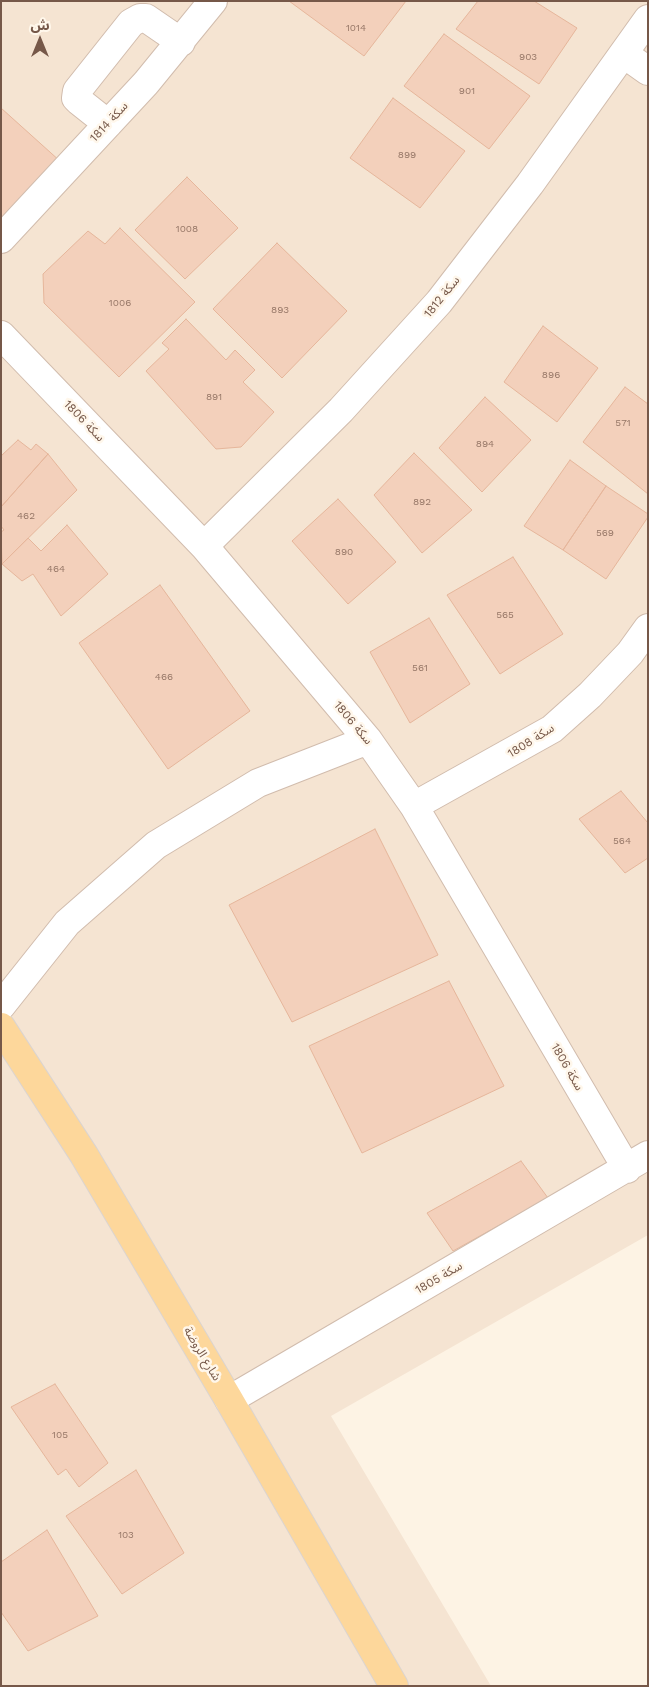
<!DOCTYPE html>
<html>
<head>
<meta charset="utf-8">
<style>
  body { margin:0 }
  #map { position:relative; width:649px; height:1687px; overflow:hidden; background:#fdf3e4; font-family:"Work Sans","Noto Sans Arabic",sans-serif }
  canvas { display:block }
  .frame { position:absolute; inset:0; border:2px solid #765849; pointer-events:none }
  .north { position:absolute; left:15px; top:15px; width:50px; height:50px; -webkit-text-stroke:4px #fff7eb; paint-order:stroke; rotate:0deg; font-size:14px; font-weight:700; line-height:20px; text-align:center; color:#765849 }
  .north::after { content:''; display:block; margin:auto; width:18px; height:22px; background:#765849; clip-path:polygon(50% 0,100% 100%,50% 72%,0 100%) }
</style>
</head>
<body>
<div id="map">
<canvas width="649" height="1687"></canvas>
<div class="frame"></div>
<div class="north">ش</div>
</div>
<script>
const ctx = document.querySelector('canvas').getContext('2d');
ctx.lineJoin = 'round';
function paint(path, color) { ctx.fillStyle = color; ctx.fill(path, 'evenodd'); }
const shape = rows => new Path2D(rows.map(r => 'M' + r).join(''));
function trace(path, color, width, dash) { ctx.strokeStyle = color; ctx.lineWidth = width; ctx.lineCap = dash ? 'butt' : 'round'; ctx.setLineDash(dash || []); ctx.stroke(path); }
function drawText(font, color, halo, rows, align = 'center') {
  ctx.font = font + ' "Work Sans","Noto Sans Arabic",sans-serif'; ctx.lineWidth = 5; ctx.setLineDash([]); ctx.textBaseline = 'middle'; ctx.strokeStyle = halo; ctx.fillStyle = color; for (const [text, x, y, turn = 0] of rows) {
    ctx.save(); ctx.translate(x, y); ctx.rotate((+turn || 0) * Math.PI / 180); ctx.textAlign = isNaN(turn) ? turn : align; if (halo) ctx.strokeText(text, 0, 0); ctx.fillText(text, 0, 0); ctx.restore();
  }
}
const residential = shape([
  [1,1,648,1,648,1235,331,1416,491,1686,1,1686]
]);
const building = shape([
  [289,1,406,1,364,56,289,1],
  [478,1,534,1,577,28,539,84,456,29,478,1],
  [444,34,530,96,489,149,404,86,444,34],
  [393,98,465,151,420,208,350,158,393,98],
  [1,108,61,162,1,226,1,108],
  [187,177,238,228,185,279,135,230,187,177],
  [120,228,195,302,119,377,44,303,43,274,88,231,105,244,120,228],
  [277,243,347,311,282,378,213,309,277,243],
  [186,319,226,360,235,350,255,370,243,382,274,412,241,447,216,449,146,371,169,349,162,343,186,319],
  [543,326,598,368,557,422,504,382,543,326],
  [625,387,648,404,648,494,583,442,625,387],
  [485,397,531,440,482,492,439,448,485,397],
  [18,440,31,450,36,444,48,454,1,507,1,456,18,440],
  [414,453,472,510,422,553,374,495,414,453],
  [48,454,77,490,2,564,1,532,4,530,1,526,1,507,48,454],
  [570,460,606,486,563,550,524,526,570,460],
  [606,486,648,514,648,517,606,579,563,550,606,486],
  [338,499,396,562,348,604,292,541,338,499],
  [67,525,108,574,61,616,33,574,22,581,2,564,28,538,41,551,67,525],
  [513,557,563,634,500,674,447,595,513,557],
  [160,585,250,711,168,769,79,643,160,585],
  [429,618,470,684,410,723,370,652,429,618],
  [621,791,648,823,648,858,625,873,579,819,621,791],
  [375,829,438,955,292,1022,229,905,375,829],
  [449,981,504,1086,362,1153,309,1046,449,981],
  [521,1161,548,1198,453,1251,427,1213,521,1161],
  [55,1384,108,1463,79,1487,66,1469,58,1475,11,1407,55,1384],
  [136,1470,184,1553,122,1594,66,1516,136,1470],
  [47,1530,98,1616,28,1651,1,1612,1,1562,47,1530]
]);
const minor = shape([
  [624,54,648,71],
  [108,124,79,101,76,98,77,91,131,23,140,18,146,18,181,42],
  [1,239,146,83,213,1],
  [1,335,204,546,368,740,414,806,627,1169],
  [204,546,341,410,439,302,530,184,648,19],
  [414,806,552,729,590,695,630,653,648,628],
  [1,1006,67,923,156,845,258,783,368,740],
  [229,1400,648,1155]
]);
const major = shape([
  [1,1027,84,1155,229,1400,394,1686]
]);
const numberNames = [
  ["1014",356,28],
  ["903",528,57],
  ["901",467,91],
  ["899",407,155],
  ["1008",187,229],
  ["1006",120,303],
  ["893",280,310],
  ["896",551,375],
  ["891",214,397],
  ["571",623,423],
  ["894",485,444],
  ["892",422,502],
  ["462",26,516],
  ["569",605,533],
  ["890",344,552],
  ["464",56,569],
  ["565",505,615],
  ["561",420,668],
  ["466",164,677],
  ["564",622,841],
  ["105",60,1435],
  ["103",126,1535]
];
const streetNames = [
  ["سكة 1814",109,122,-47],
  ["سكة 1812",442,297,-51],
  ["سكة 1806",84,421,46],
  ["سكة 1806",353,723,50],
  ["سكة 1808",531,741,-32],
  ["سكة 1806",567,1067,60],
  ["سكة 1805",439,1278,-30],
  ["شارع الروضة",202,1354,59]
];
paint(residential, '#f5e4d2');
paint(building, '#f3d0bb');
trace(building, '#e6b69b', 1);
trace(minor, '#d1bcad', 30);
trace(major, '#dbd4d0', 30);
trace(minor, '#fff', 28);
trace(major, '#fdd79b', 28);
drawText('10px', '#957666', null, numberNames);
drawText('12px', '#765849', '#fff7eb', streetNames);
</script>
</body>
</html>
